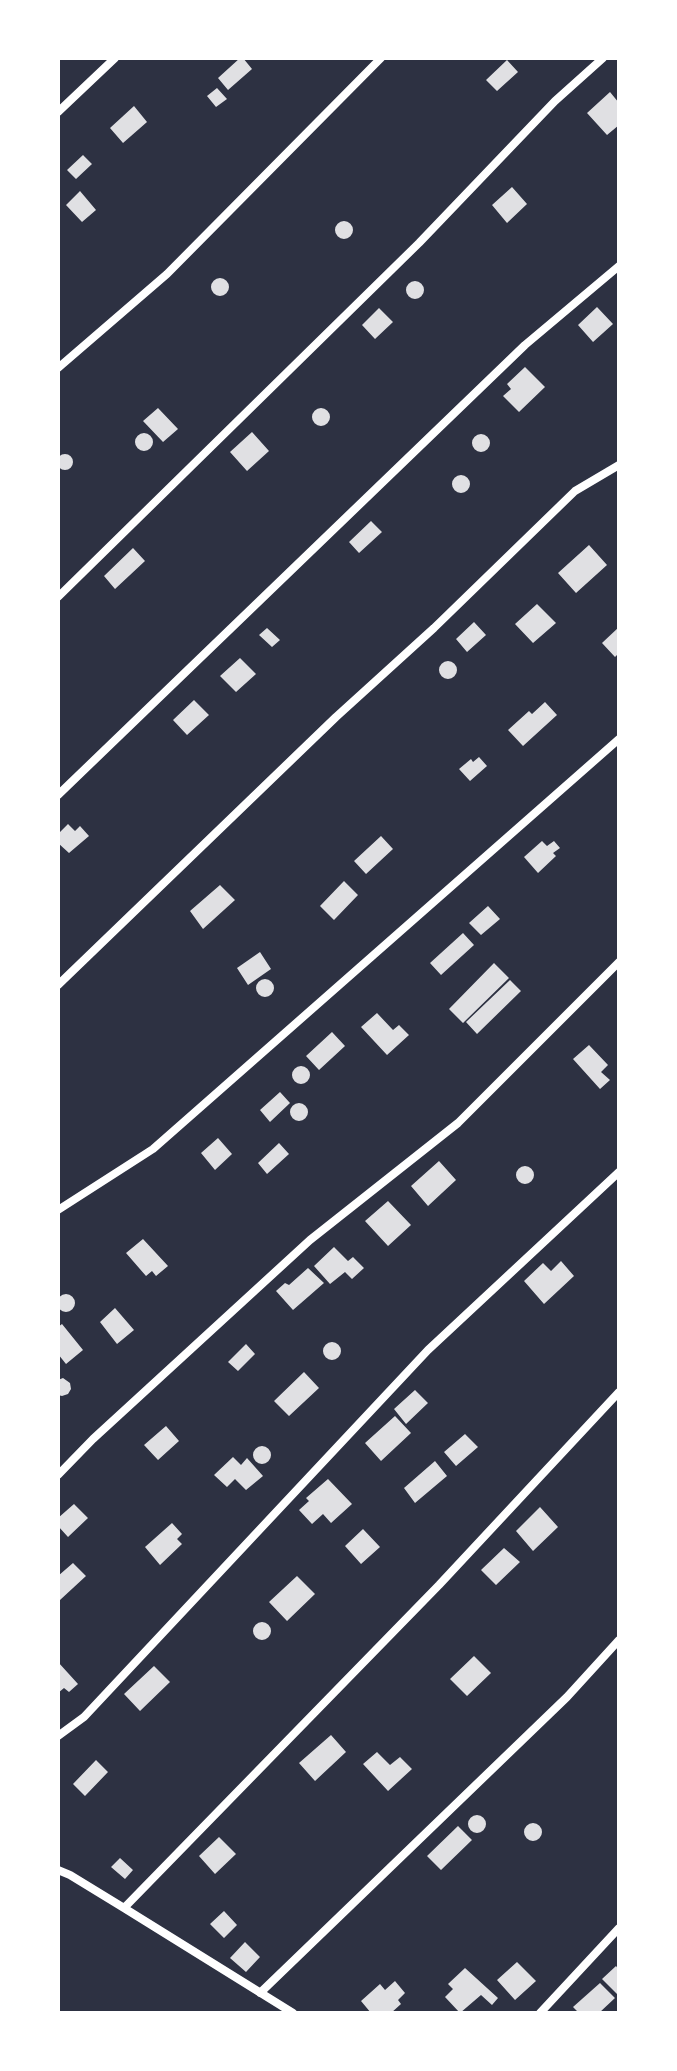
<!DOCTYPE html>
<html>
<head>
<meta charset="utf-8">
<style>
  body { margin:0 }
  #map { position:relative; width:677px; height:2071px; overflow:hidden; background:#2d3142; font-family:"PT Sans",sans-serif }
  canvas { display:block }
  .frame { position:absolute; inset:0; border:60px solid #fff; pointer-events:none }
</style>
</head>
<body>
<div id="map">
<canvas width="677" height="2071"></canvas>
<div class="frame"></div>
</div>
<script>
const ctx = document.querySelector('canvas').getContext('2d');
ctx.lineJoin = 'round';
function paint(path, color) { ctx.fillStyle = color; ctx.fill(path, 'evenodd'); }
const shape = rows => new Path2D(rows.map(r => 'M' + r).join(''));
function trace(path, color, width, dash) { ctx.strokeStyle = color; ctx.lineWidth = width; ctx.lineCap = dash ? 'butt' : 'round'; ctx.setLineDash(dash || []); ctx.stroke(path); }
const building = shape([
  [240,58,243,58,252,69,228,90,218,78],
  [507,60,518,72,497,91,486,80],
  [217,88,227,99,216,107,207,96],
  [610,92,619,103,619,125,607,135,587,113],
  [134,106,147,122,123,143,110,128],
  [83,155,92,164,76,179,67,170],
  [512,187,527,204,507,223,492,205],
  [80,191,96,210,82,222,66,205],
  '335 230a9 9 0 1 1 18 0a9 9 0 1 1-18 0Z',
  '211 287a9 9 0 1 1 18 0a9 9 0 1 1-18 0Z',
  '406 290a9 9 0 1 1 18 0a9 9 0 1 1-18 0Z',
  [597,307,613,324,593,342,578,325],
  [379,308,393,322,375,339,362,325],
  [525,367,545,387,519,412,503,396,511,389,507,384],
  [158,408,178,429,163,442,143,421],
  '312 417a9 9 0 1 1 18 0a9 9 0 1 1-18 0Z',
  [252,432,269,451,247,471,230,452],
  '135 442a9 9 0 1 1 18 0a9 9 0 1 1-18 0Z',
  '472 443a9 9 0 1 1 18 0a9 9 0 1 1-18 0Z',
  '57 462a8 8 0 1 1 16 0a8 8 0 1 1-16 0Z',
  '452 484a9 9 0 1 1 18 0a9 9 0 1 1-18 0Z',
  [371,521,382,532,359,553,349,542],
  [589,545,607,565,576,593,558,573],
  [133,548,145,561,115,589,104,576],
  [537,604,556,623,533,643,515,624],
  [474,622,486,635,467,652,456,639],
  [619,627,619,653,615,657,602,643],
  [267,628,280,640,272,647,259,635],
  [240,658,256,674,236,692,220,676],
  '439 670a9 9 0 1 1 18 0a9 9 0 1 1-18 0Z',
  [194,700,209,715,187,735,173,720],
  [545,702,557,715,523,746,508,730,529,711,532,714],
  [479,757,487,766,470,781,459,769,471,759,473,762],
  [68,824,75,831,80,826,89,836,69,853,58,843,58,834],
  [381,836,393,849,366,874,354,861],
  [542,841,547,846,554,841,560,848,553,853,556,856,538,873,524,857],
  [344,881,358,895,334,920,320,906],
  [220,885,235,900,203,929,190,911],
  [488,906,500,919,481,935,469,923],
  [463,933,474,945,441,975,430,963],
  [260,952,271,969,248,985,237,968],
  [494,963,509,978,463,1023,449,1009],
  '256 988a9 9 0 1 1 18 0a9 9 0 1 1-18 0Z',
  [510,980,521,991,477,1034,466,1022],
  [377,1013,393,1030,399,1025,409,1035,387,1055,361,1027],
  [332,1032,345,1046,319,1070,306,1056],
  [589,1045,608,1065,601,1072,610,1080,600,1089,573,1059],
  '292 1075a9 9 0 1 1 18 0a9 9 0 1 1-18 0Z',
  [280,1092,290,1103,270,1122,260,1110],
  '290 1112a9 9 0 1 1 18 0a9 9 0 1 1-18 0Z',
  [218,1138,232,1154,215,1170,201,1153],
  [279,1143,289,1154,267,1174,258,1163],
  [439,1161,456,1180,428,1206,411,1186],
  '516 1175a9 9 0 1 1 18 0a9 9 0 1 1-18 0Z',
  [388,1201,411,1225,388,1246,365,1221],
  [143,1239,168,1266,156,1276,152,1271,146,1276,126,1253],
  [334,1247,348,1261,353,1257,364,1268,352,1279,345,1272,330,1284,314,1266],
  [561,1261,574,1276,544,1304,524,1281,543,1263,551,1271],
  [308,1268,324,1283,293,1310,276,1291,285,1283,289,1285],
  '57 1303a9 9 0 1 1 18 0a9 9 0 1 1-18 0Z',
  [115,1308,134,1330,117,1344,100,1322],
  [62,1324,83,1350,66,1364,58,1354,58,1327],
  '323 1351a9 9 0 1 1 18 0a9 9 0 1 1-18 0Z',
  [246,1344,255,1354,238,1371,228,1362],
  [304,1372,319,1388,289,1416,274,1401],
  [63,1378,70,1383,71,1389,68,1394,62,1396,58,1395,58,1380],
  [415,1390,428,1403,406,1424,394,1409],
  [395,1416,411,1433,381,1461,365,1443],
  [166,1426,179,1441,158,1460,144,1445],
  [465,1434,478,1447,456,1466,444,1452],
  '253 1455a9 9 0 1 1 18 0a9 9 0 1 1-18 0Z',
  [233,1457,241,1465,247,1458,263,1476,246,1490,235,1479,227,1487,214,1475],
  [435,1461,447,1476,415,1503,404,1488],
  [328,1479,352,1504,331,1523,323,1514,312,1524,299,1510,309,1501,306,1498],
  [74,1504,88,1518,68,1537,58,1526,58,1518],
  [540,1507,558,1527,533,1551,516,1531],
  [172,1523,182,1534,177,1539,182,1544,160,1565,145,1547],
  [363,1529,380,1547,361,1564,345,1546],
  [504,1548,520,1562,496,1585,481,1570],
  [73,1563,86,1576,60,1600,58,1597,58,1576],
  [297,1576,315,1594,287,1621,269,1602],
  '253 1631a9 9 0 1 1 18 0a9 9 0 1 1-18 0Z',
  [474,1656,491,1673,467,1696,450,1679],
  [58,1662,78,1684,69,1692,64,1688,58,1693],
  [154,1666,170,1682,140,1711,124,1694],
  [331,1735,346,1752,315,1781,299,1763],
  [377,1752,390,1765,400,1757,412,1769,388,1791,363,1764],
  [96,1760,108,1772,85,1796,73,1784],
  '468 1824a9 9 0 1 1 18 0a9 9 0 1 1-18 0Z',
  '524 1832a9 9 0 1 1 18 0a9 9 0 1 1-18 0Z',
  [458,1826,472,1840,441,1870,427,1856],
  [219,1837,236,1854,215,1874,199,1856],
  [120,1858,133,1870,125,1879,111,1867],
  [224,1911,237,1925,224,1938,210,1924],
  [245,1942,260,1957,246,1972,230,1958],
  [517,1962,536,1981,515,2000,497,1980],
  [616,1966,619,1970,619,1996,602,1979],
  [465,1968,498,1998,492,2005,481,1995,460,2013,445,1997,453,1989,448,1984],
  [395,1981,405,1993,398,2000,401,2004,391,2013,371,2013,361,2001,380,1984,385,1990],
  [600,1983,615,1998,599,2013,579,2013,573,2007]
]);
const minor = shape([
  [58,112,115,58],
  [58,368,167,274,381,58],
  [58,597,419,243,555,101,603,58],
  [58,795,525,345,619,266],
  [58,985,336,717,434,628,575,491,619,465],
  [58,1210,153,1149,619,739],
  [58,1475,93,1439,310,1240,458,1123,619,962],
  [58,1736,84,1717,428,1350,619,1172],
  [58,1870,70,1875,124,1908,293,2013],
  [124,1908,439,1585,619,1392],
  [260,1993,567,1697,619,1640],
  [540,2013,619,1928]
]);
paint(building, '#e0e0e3');
trace(minor, '#fff', 8);
</script>
</body>
</html>
